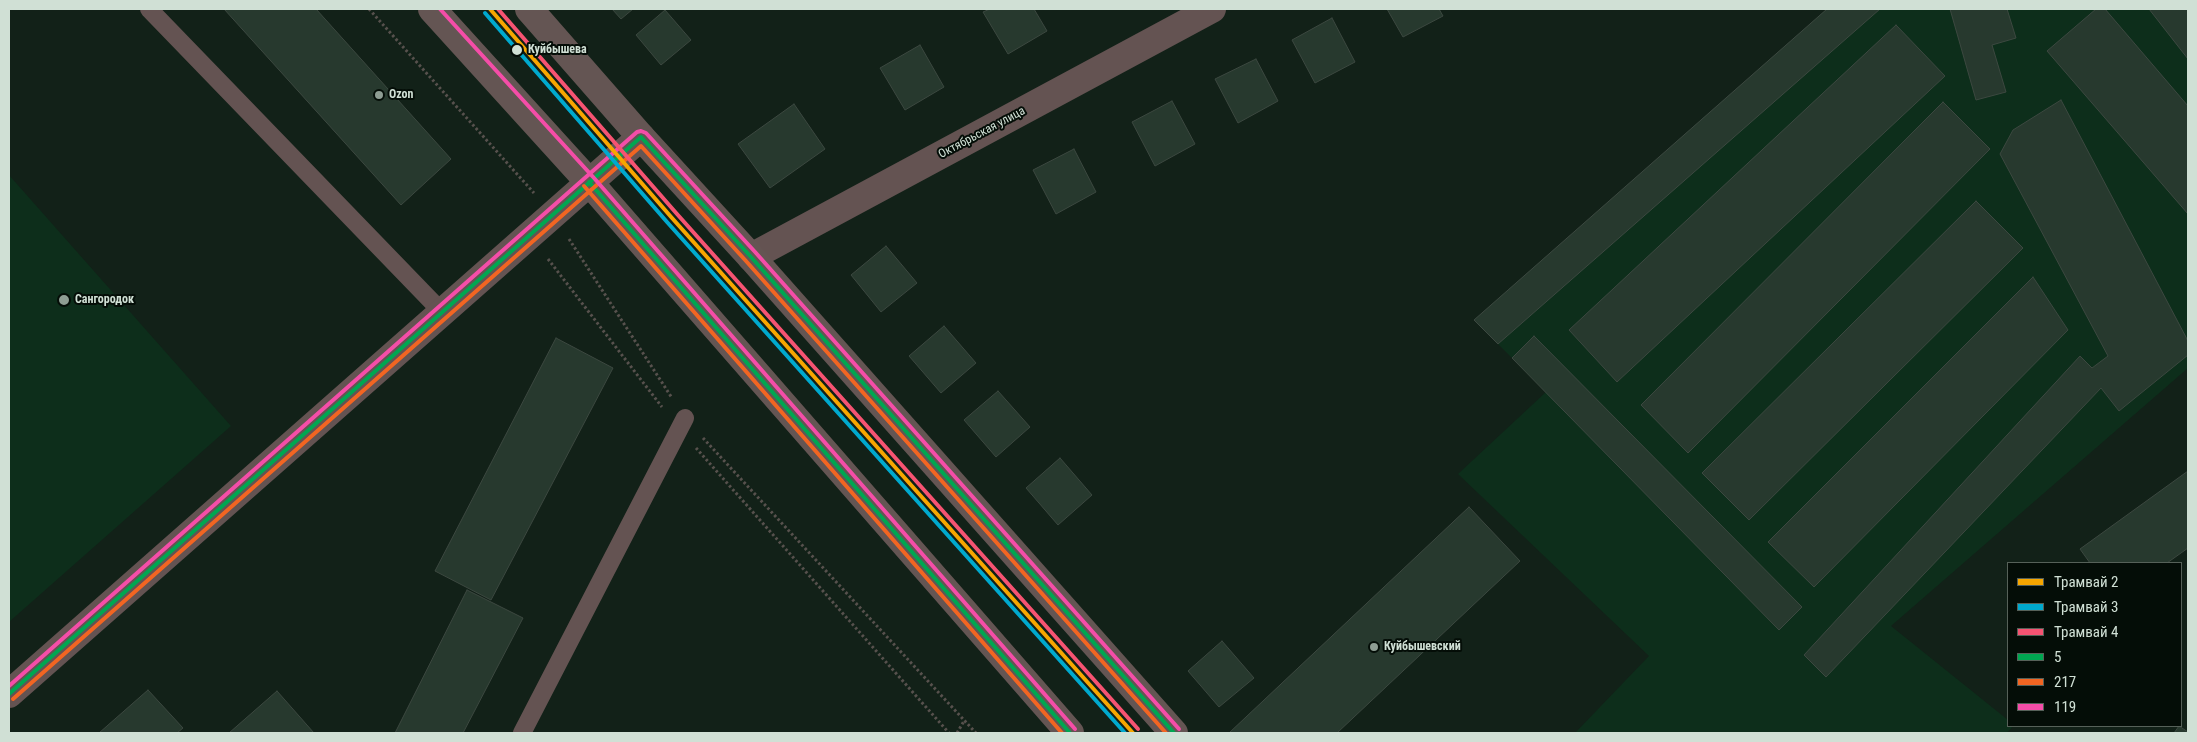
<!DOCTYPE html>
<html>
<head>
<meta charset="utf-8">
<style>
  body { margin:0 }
  #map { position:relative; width:2197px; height:742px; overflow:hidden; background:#122118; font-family:"Roboto Condensed",sans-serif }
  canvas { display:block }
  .frame { position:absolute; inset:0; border:10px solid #d0e0d5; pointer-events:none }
  .legend { position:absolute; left:2007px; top:562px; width:175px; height:165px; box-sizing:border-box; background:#040d07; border:1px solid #566159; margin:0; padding:6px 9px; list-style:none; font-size:15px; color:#d0e0d5 }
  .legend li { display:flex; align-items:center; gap:10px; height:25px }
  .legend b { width:25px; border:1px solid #566159 }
</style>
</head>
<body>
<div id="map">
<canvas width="2197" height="742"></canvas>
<div class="frame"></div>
<ul class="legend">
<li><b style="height:6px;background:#f7a600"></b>Трамвай 2</li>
<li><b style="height:6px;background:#00a9ce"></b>Трамвай 3</li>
<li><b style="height:6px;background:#f65372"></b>Трамвай 4</li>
<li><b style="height:6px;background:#00a651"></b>5</li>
<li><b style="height:6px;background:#f26522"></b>217</li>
<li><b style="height:6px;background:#f54da8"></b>119</li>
</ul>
</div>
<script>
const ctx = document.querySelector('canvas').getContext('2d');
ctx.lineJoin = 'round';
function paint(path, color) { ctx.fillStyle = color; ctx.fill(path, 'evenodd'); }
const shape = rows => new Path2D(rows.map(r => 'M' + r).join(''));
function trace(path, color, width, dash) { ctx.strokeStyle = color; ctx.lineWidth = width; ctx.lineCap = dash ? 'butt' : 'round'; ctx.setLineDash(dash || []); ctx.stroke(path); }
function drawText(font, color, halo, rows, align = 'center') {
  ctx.font = font + ' "Roboto Condensed",sans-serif'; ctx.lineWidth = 4; ctx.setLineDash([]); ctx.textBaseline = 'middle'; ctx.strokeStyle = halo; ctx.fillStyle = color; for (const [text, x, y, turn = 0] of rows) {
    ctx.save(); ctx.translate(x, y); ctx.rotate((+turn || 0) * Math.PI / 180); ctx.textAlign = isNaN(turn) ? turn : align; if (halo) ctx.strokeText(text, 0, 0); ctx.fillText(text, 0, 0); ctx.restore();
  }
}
const built = shape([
  [1827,9,2188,9,2188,368,1891,626,2008,720,2008,726,2013,726,2007,733,1575,733,1649,656,1458,474,1546,392,1474,320],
  [9,175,231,426,9,622]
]);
const building = shape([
  [224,9,316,9,451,159,401,205,224,9],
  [612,9,633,9,621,19,612,9],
  [990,9,1034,9,1047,31,1008,54,983,12,990,9],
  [1387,9,1439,9,1443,16,1403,37,1387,9],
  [1827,9,1880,9,1498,344,1474,320,1827,9],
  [1950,9,2007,9,2016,38,1992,45,2006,92,1976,100,1950,9],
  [2096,9,2105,9,2188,106,2188,214,2047,51,2096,9],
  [2149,9,2188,9,2188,59,2149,9],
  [665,10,691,40,661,65,636,35,665,10],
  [1332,18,1355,62,1315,83,1292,40,1332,18],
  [1896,25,1945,76,1617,382,1569,330,1896,25],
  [920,45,944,87,905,110,880,68,920,45],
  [1256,59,1278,101,1238,123,1215,79,1256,59],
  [2061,100,2188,341,2188,355,2119,411,2101,388,1826,677,1804,655,2080,356,2092,368,2108,356,2000,154,2013,130,2061,100],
  [1172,101,1195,144,1155,166,1132,122,1172,101],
  [1943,102,1990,149,1688,453,1641,405,1943,102],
  [794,104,825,149,770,188,738,144,794,104],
  [1074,149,1096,192,1056,214,1033,170,1074,149],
  [1976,201,2023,248,1749,520,1702,473,1976,201],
  [886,246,917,283,881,312,851,275,886,246],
  [2033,277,2068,330,1814,587,1768,542,2033,277],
  [944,326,976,363,941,393,909,356,944,326],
  [1534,336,1802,607,1779,630,1512,358,1534,336],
  [556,338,613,368,491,600,435,571,556,338],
  [998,391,1030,427,996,457,964,420,998,391],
  [1060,458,1092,495,1058,525,1026,488,1060,458],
  [2188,471,2188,548,2167,563,2090,563,2080,549,2188,471],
  [1469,507,1520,561,1337,733,1229,733,1469,507],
  [467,590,523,618,463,733,395,733,467,590],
  [1222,641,1254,678,1219,707,1188,671,1222,641],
  [148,690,183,728,177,733,99,733,148,690],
  [277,691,314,733,229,733,277,691],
  [2179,726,2188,732,2188,733,2174,733,2179,726]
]);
const path = shape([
  [369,9,534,193],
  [569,239,672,398],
  [548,259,662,407],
  [703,438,976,733],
  [696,448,949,733],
  [957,733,964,721]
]);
const service = shape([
  [149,9,442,312],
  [522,733,685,418]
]);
const minor = shape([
  [9,694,641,137]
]);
const tertiary = shape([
  [751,257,1212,9]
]);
const secondary = shape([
  [432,9,589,182,1070,733],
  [529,9,641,137,751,257,1174,733]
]);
const bus1 = shape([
  [589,182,1070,733],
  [9,694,641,137,751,257,1174,733]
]);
const bus2 = shape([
  [584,186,1062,733],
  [13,699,641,146,746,261,1166,733]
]);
const bus3 = shape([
  [440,9,594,178,1075,729],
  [9,686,637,132,641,131,646,133,756,253,1179,729]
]);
const tram1 = shape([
  [490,9,672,218,1133,733]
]);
const tram2 = shape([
  [485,13,667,222,1125,733]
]);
const tram3 = shape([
  [498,9,677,214,1138,729]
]);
const markers = [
  [517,50,6,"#d0e0d5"],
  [379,95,5,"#8e9d93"],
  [64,300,6,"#8e9d93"],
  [1374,647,5,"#8e9d93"]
];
const stopNames = [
  ["Куйбышева",528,50]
];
const poiNames = [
  ["Ozon",389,95],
  ["Сангородок",75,300],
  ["Куйбышевский",1384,647]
];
const streetNames = [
  ["Октябрьская улица",982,133,-28]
];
paint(built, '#0d2e1b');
paint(building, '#27392e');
trace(building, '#3c4840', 1);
trace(path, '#57514d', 3, [2.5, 2.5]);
trace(service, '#645352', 18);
trace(minor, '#645352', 28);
trace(tertiary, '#645352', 28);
trace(secondary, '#645553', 28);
trace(bus1, '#00a651', 4);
trace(bus2, '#f26522', 4);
trace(bus3, '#f54da8', 4);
trace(tram1, '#f7a600', 4);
trace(tram2, '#00a9ce', 4);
trace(tram3, '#f65372', 4);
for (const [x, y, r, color] of markers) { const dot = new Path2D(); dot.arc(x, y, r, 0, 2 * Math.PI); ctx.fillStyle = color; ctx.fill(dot); trace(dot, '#040d07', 2); }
drawText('bold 12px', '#d0e0d5', '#040d07', stopNames, 'left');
drawText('bold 12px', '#d0e0d5', '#040d07', poiNames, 'left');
drawText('12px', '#d0e0d5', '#040d07', streetNames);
</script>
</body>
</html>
